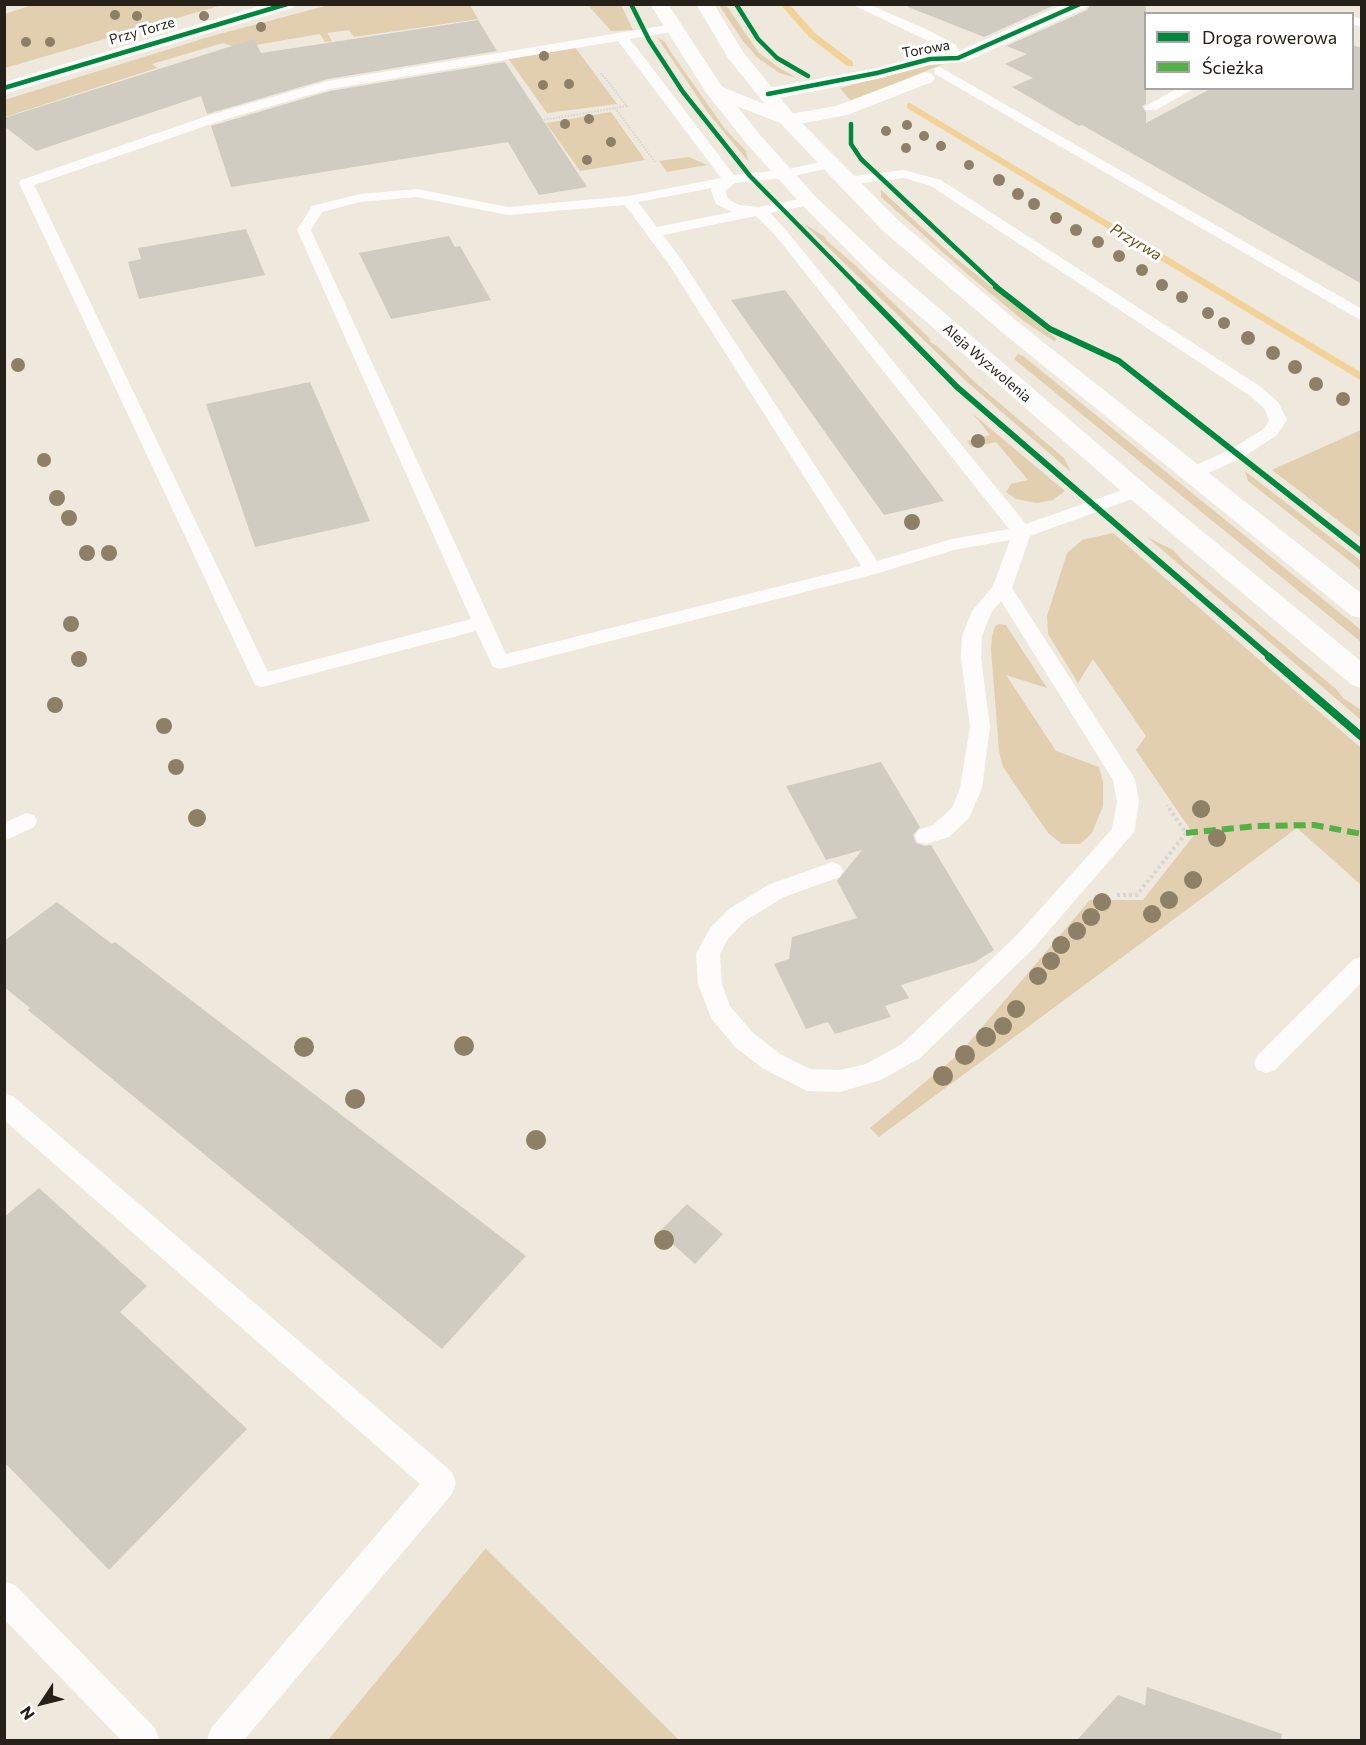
<!DOCTYPE html>
<html>
<head>
<meta charset="utf-8">
<style>
  body { margin:0 }
  #map { position:relative; width:1366px; height:1745px; overflow:hidden; background:#efe8dc; font-family:Commissioner,sans-serif }
  canvas { display:block }
  .frame { position:absolute; inset:0; border:6px solid #252018; pointer-events:none }
  .legend { position:absolute; left:1144px; top:12px; width:210px; height:78px; box-sizing:border-box; background:#fff; border:2px solid #a8a6a3; margin:0; padding:8px 10px; list-style:none; font-size:18px; color:#252018 }
  .legend li { display:flex; align-items:center; gap:12px; height:30px }
  .legend b { width:30px; border:2px solid #a8a6a3 }
  .north { position:absolute; left:12px; top:1673px; width:60px; height:60px; -webkit-text-stroke:4px #fff; paint-order:stroke; rotate:235deg; font-size:16px; font-weight:700; line-height:24px; text-align:center; color:#252018 }
  .north::after { content:''; display:block; margin:auto; width:21px; height:27px; background:#252018; clip-path:polygon(50% 0,100% 100%,50% 72%,0 100%) }
</style>
</head>
<body>
<div id="map">
<canvas width="1366" height="1745"></canvas>
<div class="frame"></div>
<ul class="legend">
<li><b style="height:8px;background:#00873e"></b>Droga rowerowa</li>
<li><b style="height:8px;background:#55b145"></b>Ścieżka</li>
</ul>
<div class="north">N</div>
</div>
<script>
const ctx = document.querySelector('canvas').getContext('2d');
ctx.lineJoin = 'round';
function paint(path, color) { ctx.fillStyle = color; ctx.fill(path, 'evenodd'); }
const shape = rows => new Path2D(rows.map(r => 'M' + r).join(''));
function trace(path, color, width, dash) { ctx.strokeStyle = color; ctx.lineWidth = width; ctx.lineCap = dash ? 'butt' : 'round'; ctx.setLineDash(dash || []); ctx.stroke(path); }
function drawText(font, color, halo, rows, align = 'center') {
  ctx.font = font + ' Commissioner,sans-serif'; ctx.lineWidth = 6; ctx.setLineDash([]); ctx.textBaseline = 'middle'; ctx.strokeStyle = halo; ctx.fillStyle = color; for (const [text, x, y, turn = 0] of rows) {
    ctx.save(); ctx.translate(x, y); ctx.rotate((+turn || 0) * Math.PI / 180); ctx.textAlign = isNaN(turn) ? turn : align; if (halo) ctx.strokeText(text, 0, 0); ctx.fillText(text, 0, 0); ctx.restore();
  }
}
const green = shape([
  [32,5,32,4,222,5,5,68,5,14],
  [329,5,470,5,478,19,354,37,349,30,327,33,332,41,325,42,320,34,238,48,223,43,152,64,157,68,5,117,4,100,212,36],
  [588,5,621,5,633,30,611,31],
  [719,5,726,5,759,53,781,69,797,78,780,73,758,58,743,41],
  [657,37,665,42,670,51,725,129,746,151,748,161,709,114],
  [574,46,617,104,547,113,507,57],
  [940,62,945,63,852,102,840,88],
  [611,112,645,160,580,171,546,123],
  [689,157,707,165,667,172,659,161],
  [881,190,953,256,1057,339,1054,341,1025,322,965,272,881,197],
  [803,223,825,237,827,241,855,265,930,339,930,342,937,346,977,384,1064,458,1071,472,966,381],
  [1018,354,1023,356,1361,630,1361,642,1014,359],
  [973,414,1065,491,1053,500,1037,503,1016,499,1006,492,1011,484,1028,480,996,442,972,447,967,441,990,435],
  [1361,430,1361,538,1272,470],
  [1245,471,1361,561,1361,570,1248,481],
  [1113,533,1361,748,1361,885,1297,828,879,1137,870,1128,960,1053,1090,900,1143,900,1194,835,1136,750,1146,736,1093,659,1078,683,1048,634,1047,616,1067,553,1082,540],
  [1147,537,1173,550,1183,561,1336,689,1343,698,1361,710,1361,720],
  [999,624,1006,625,1047,688,1006,675,1056,751,1099,767,1103,782,1103,806,1092,833,1080,844,1062,844,1048,833,1003,767,999,751,991,649,992,637,995,626],
  [486,1548,486,1549,679,1740,328,1740]
]);
const stream = shape([
  [780,4,789,4,815,33,853,62,853,66,847,66,809,37,780,4],
  [910,103,1362,373,1362,381,907,108,907,104,910,103]
]);
const building = shape([
  [908,4,1057,4,984,37,908,7],
  [1091,4,1146,4,1146,104,1142,106,1146,112,1146,123,1212,88,1353,88,1353,45,1362,48,1362,284,1082,125,1079,126,1012,87,1033,78,1005,64,1027,54,1006,46,1087,10],
  [478,20,497,51,328,79,207,114,201,96,36,151,4,126,4,118,254,39,261,53],
  [505,62,587,187,539,195,508,142,231,187,211,126,330,91],
  [246,229,265,275,139,299,128,262,141,259,138,248],
  [449,236,455,247,460,246,491,300,391,319,359,253],
  [785,290,857,386,944,501,884,515,731,300],
  [310,382,370,521,255,547,206,404],
  [881,762,920,827,913,835,916,843,925,846,931,845,994,950,975,962,901,985,909,998,885,1006,891,1017,835,1034,828,1022,806,1029,774,964,789,959,792,937,857,918,837,881,862,850,826,860,786,786],
  [57,902,112,944,115,942,526,1256,442,1349,28,1010,30,1008,4,987,4,941],
  [39,1188,147,1286,120,1312,247,1429,109,1570,4,1462,4,1217],
  [687,1204,723,1234,695,1264,659,1232],
  [1147,1687,1282,1734,1281,1740,1077,1740,1118,1695,1145,1705]
]);
const pathFar1 = shape([
  [601,73,627,106,615,108,655,162],
  [544,120,615,108]
]);
const path = shape([
  [1117,895,1137,895,1186,833,1167,805]
]);
const service = shape([
  [851,4,868,4,930,31,956,45,964,58,963,61,953,61,947,50,851,4],
  [1352,16,1362,19,1362,27,1352,24,1352,16],
  [673,24,677,25,679,28,677,31,630,39,734,175,784,170,829,160,836,164,834,167,784,178,735,183,725,191,728,199,740,205,759,207,809,197,814,198,816,201,814,204,770,213,785,229,1026,524,1131,487,1137,486,1143,487,1146,491,1143,495,1030,536,1012,588,1135,779,1139,802,1134,832,1033,949,920,1058,881,1080,840,1092,807,1091,762,1068,735,1047,711,1018,698,984,696,954,710,928,729,909,768,885,832,862,840,865,843,871,840,877,784,897,745,921,727,940,720,954,722,984,730,1006,753,1033,780,1054,810,1069,840,1070,866,1064,902,1044,1017,935,1112,829,1117,802,1113,780,1001,601,991,613,982,636,981,658,990,727,982,788,969,818,949,837,926,844,918,842,915,836,918,830,933,825,952,808,960,788,970,727,961,658,962,636,972,611,993,586,1010,540,954,550,872,575,500,669,493,667,476,631,262,687,255,685,19,183,21,180,210,115,328,81,673,24],
  [618,41,721,178,629,196,508,207,417,189,360,194,312,206,297,230,471,619,268,672,34,185,220,121,330,89,618,41],
  [712,188,711,190,716,204,732,212,657,227,638,202,712,188],
  [417,197,508,215,625,205,668,263,861,566,506,654,311,230,322,212,360,202,417,197],
  [756,216,775,235,1009,529,952,539,877,561,683,262,663,235,756,216],
  [940,67,1362,309,1362,321,935,74,934,71,935,68,940,67],
  [1178,88,1195,88,1156,110,1146,110,1144,107,1178,88],
  [904,170,941,180,1261,387,1278,402,1287,420,1277,435,1242,458,1199,477,1187,477,1184,473,1187,469,1230,450,1265,428,1269,420,1264,408,1249,395,931,186,904,178,846,185,839,181,846,177,904,170],
  [26,813,34,815,37,821,34,827,4,841,4,823,26,813],
  [1362,957,1362,982,1275,1070,1266,1073,1257,1070,1254,1063,1257,1056,1354,959,1362,957],
  [4,1093,13,1096,452,1472,456,1483,452,1494,244,1740,207,1740,211,1728,420,1484,4,1120,4,1093],
  [4,1581,15,1585,155,1728,159,1740,121,1740,4,1619,4,1581]
]);
const minor = shape([
  [1064,4,1089,4,1086,8,965,62,930,65,877,79,768,100,761,98,758,94,761,90,768,88,876,68,930,53,955,53,1064,4],
  [925,72,932,74,935,78,932,82,847,115,788,126,708,95,705,91,708,87,722,87,790,114,836,106,925,72]
]);
const tertiary = shape([
  [266,4,296,4,293,8,4,94,4,82,266,4]
]);
const secondary = shape([
  [650,4,668,4,723,88,760,135,816,197,886,263,1146,485,1362,662,1362,688,1352,685,1128,497,870,273,802,205,746,143,705,91,650,4],
  [696,4,714,4,743,52,795,116,898,220,1019,323,1362,594,1362,618,1352,616,1003,333,882,230,781,124,728,58,696,4]
]);
const quiet = shape([
  [1186,833,1257,826,1314,825,1362,834]
]);
const cyclewayFar2 = shape([
  [631,4,649,40,683,92,750,176,860,288],
  [736,4,758,39,777,58,808,76],
  [4,88,287,4],
  [768,94,877,73,930,59,958,58,1080,4],
  [851,124,851,144,861,159,998,288]
]);
const cyclewayFar1 = shape([
  [859,287,957,387,1271,658],
  [996,287,1050,329,1119,361,1362,552]
]);
const cycleway = shape([
  [1269,657,1362,737]
]);
const trees = [
  [115,15,5],
  [137,16,5],
  [204,16,5],
  [261,27,5],
  [26,42,5],
  [50,42,5],
  [544,56,5],
  [569,84,5],
  [543,85,5],
  [589,119,5],
  [565,124,5],
  [907,125,5],
  [886,131,5],
  [924,136,5],
  [611,142,5],
  [941,146,5],
  [906,148,5],
  [587,160,5],
  [969,165,5],
  [999,180,6],
  [1018,194,6],
  [1034,204,6],
  [1056,218,6],
  [1076,230,6],
  [1098,242,6],
  [1119,256,6],
  [1142,270,6],
  [1162,285,6],
  [1182,297,6],
  [1208,313,6],
  [1224,323,6],
  [1248,338,7],
  [1273,353,7],
  [18,365,7],
  [1295,367,7],
  [1316,384,7],
  [1343,399,7],
  [978,441,7],
  [44,460,7],
  [57,498,8],
  [69,518,8],
  [912,522,8],
  [87,553,8],
  [109,553,8],
  [71,624,8],
  [79,659,8],
  [55,705,8],
  [164,726,8],
  [176,767,8],
  [1201,809,9],
  [197,818,9],
  [1217,838,9],
  [1193,880,9],
  [1169,900,9],
  [1102,902,9],
  [1152,914,9],
  [1091,917,9],
  [1077,931,9],
  [1061,945,9],
  [1051,961,9],
  [1038,976,9],
  [1016,1009,9],
  [1003,1026,9],
  [986,1037,10],
  [464,1046,10],
  [304,1047,10],
  [965,1055,10],
  [943,1076,10],
  [355,1099,10],
  [536,1140,10],
  [664,1240,10]
];
const farStreetnames = [
  ["Przy Torze",142,31,-16],
  ["Torowa",926,49,-10],
  ["Aleja Wyzwolenia",987,363,41]
];
const farWaternames = [
  ["Przyrwa",1136,242,31]
];
paint(green, '#e1cfaf');
paint(stream, '#f2d298');
paint(building, '#d1ccc2');
trace(pathFar1, '#d8d6d2', 2, [1.5, 1.5]);
trace(path, '#d8d6d2', 4, [3, 3]);
paint(service, '#fdfcfa');
paint(minor, '#fdfcfa');
paint(tertiary, '#fdfcfa');
paint(secondary, '#fdfcfa');
trace(quiet, '#55b145', 6, [12, 6]);
trace(cyclewayFar2, '#00873e', 4.5);
trace(cyclewayFar1, '#00873e', 6);
trace(cycleway, '#00873e', 8);
ctx.fillStyle = '#8d8067';
for (const [x, y, r] of trees) { ctx.beginPath(); ctx.arc(x, y, r, 0, 2 * Math.PI); ctx.fill(); }
drawText('14px', '#252018', '#fff', farStreetnames);
drawText('italic 15px', '#694c0f', '#fff', farWaternames);
</script>
</body>
</html>
